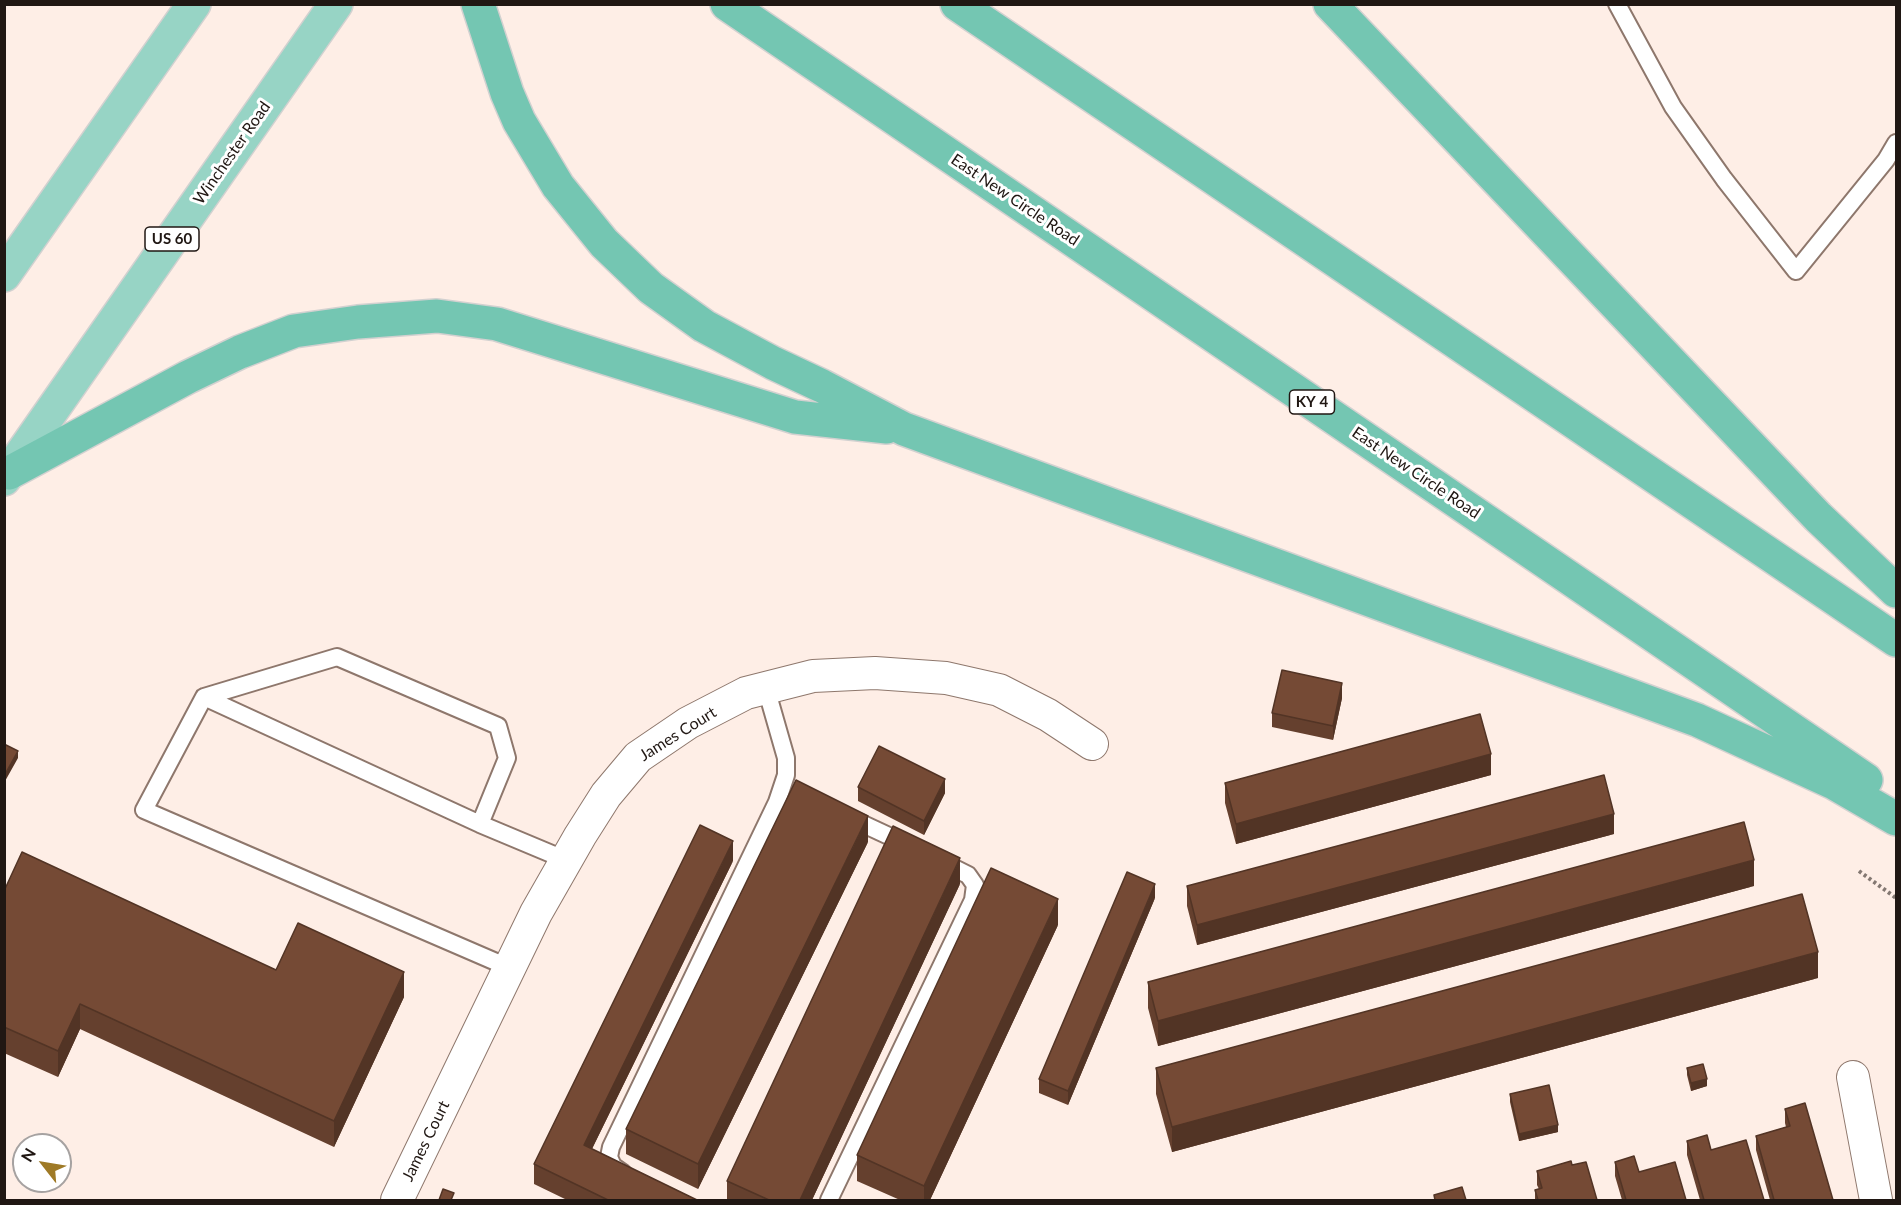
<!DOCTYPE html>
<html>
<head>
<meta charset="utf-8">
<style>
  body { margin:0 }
  #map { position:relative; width:1901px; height:1205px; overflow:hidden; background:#feeee6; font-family:Lato,sans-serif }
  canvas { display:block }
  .frame { position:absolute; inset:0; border:6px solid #201713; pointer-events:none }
  .north { position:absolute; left:12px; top:1133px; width:60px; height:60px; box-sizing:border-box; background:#fff; border:2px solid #a6a2a1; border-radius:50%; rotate:301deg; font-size:16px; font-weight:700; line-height:24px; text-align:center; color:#201713 }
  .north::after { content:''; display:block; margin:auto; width:21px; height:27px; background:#9f7a26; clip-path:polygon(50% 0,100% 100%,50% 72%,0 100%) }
</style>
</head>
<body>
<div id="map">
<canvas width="1901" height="1205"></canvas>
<div class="frame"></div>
<div class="north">N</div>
</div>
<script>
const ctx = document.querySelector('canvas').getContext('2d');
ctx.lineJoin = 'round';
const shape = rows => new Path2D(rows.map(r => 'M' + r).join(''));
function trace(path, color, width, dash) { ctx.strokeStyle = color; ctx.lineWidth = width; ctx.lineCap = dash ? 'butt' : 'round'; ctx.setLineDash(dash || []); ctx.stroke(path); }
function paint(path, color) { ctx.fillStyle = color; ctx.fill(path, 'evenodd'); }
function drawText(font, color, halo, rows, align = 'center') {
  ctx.font = font + ' Lato,sans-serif'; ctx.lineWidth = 6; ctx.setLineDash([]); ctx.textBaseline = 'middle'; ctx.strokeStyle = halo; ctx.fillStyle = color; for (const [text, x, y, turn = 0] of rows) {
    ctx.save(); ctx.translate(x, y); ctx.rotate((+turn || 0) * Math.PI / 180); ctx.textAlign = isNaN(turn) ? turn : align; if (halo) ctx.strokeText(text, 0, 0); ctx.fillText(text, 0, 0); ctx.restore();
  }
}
const path = shape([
  [1859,871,1896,898]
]);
const service = shape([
  [1617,4,1673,107,1724,179,1796,271,1886,160,1896,143],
  [204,697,480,824],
  [848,817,906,844],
  [510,968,144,810,204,697,337,657,498,726,507,758,480,824,566,860],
  [623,1173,613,1166,609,1157,611,1147,777,802,786,775,786,758,766,688],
  [829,1200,973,900,975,885,968,875,940,861]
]);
const minor = shape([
  [1853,1077,1876,1200],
  [397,1200,536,913,580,836,606,795,638,757,688,723,746,693,813,676,875,673,946,678,999,690,1048,715,1092,744]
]);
const primary = shape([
  [4,275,194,4],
  [4,479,336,4]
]);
const trunk = shape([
  [478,4,507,93,519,121,558,186,604,243,651,288,704,326,773,363,822,386,904,429,1697,720,1834,783,1896,819],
  [727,4,1866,780],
  [957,4,1896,640],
  [1330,4,1818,517,1896,591],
  [9,473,188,377,240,352,294,331,358,322,437,316,497,324,795,417,887,427]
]);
const wall = shape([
  [1342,698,1333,740,1272,727,1272,713],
  [1491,775,1236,844,1225,803,1225,783],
  [858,787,945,793,924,835,858,801],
  [1614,834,1197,945,1187,906,1187,886],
  [868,842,698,1189,626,1154,626,1129],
  [733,861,592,1149,697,1200,567,1200,534,1184,534,1164],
  [960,884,812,1200,727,1200,727,1181],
  [1754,886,1158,1046,1148,1008,1148,982],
  [4,891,276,970,404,997,334,1147,80,1029,58,1077,4,1053],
  [1155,898,1068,1105,1039,1093,1039,1079],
  [1058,925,930,1200,900,1200,857,1181,857,1155],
  [1818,978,1172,1152,1156,1094,1156,1068],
  [1687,1068,1707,1086,1691,1091,1687,1075],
  [1510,1094,1558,1132,1519,1141,1510,1102],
  [1785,1109,1833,1200,1770,1200,1756,1150,1756,1136,1786,1127,1785,1123],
  [1687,1141,1711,1150,1764,1200,1700,1200,1687,1155],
  [1615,1162,1639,1172,1686,1200,1622,1200,1615,1176],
  [1572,1165,1597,1200,1535,1200,1535,1190,1539,1189,1537,1185,1537,1171]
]);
const shadedWall = shape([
  [1342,683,1342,698,1333,740,1333,726],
  [18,751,18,758,4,783,4,776],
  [1491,754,1491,775,1236,844,1236,824],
  [945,779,945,793,924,835,924,821],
  [1614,814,1614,834,1197,945,1197,925],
  [868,816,868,842,698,1189,698,1164],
  [733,841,733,861,584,1165,584,1145],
  [960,858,960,884,812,1200,800,1200],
  [1754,860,1754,886,1158,1046,1158,1021],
  [1155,884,1155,898,1068,1105,1068,1091],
  [1058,899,1058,925,930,1200,924,1200,924,1186],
  [1818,952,1818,978,1172,1152,1172,1127],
  [404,972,404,997,334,1147,334,1121],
  [80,1004,80,1029,58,1077,58,1051],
  [1707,1079,1707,1086,1691,1091,1691,1083],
  [1558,1125,1558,1132,1519,1141,1519,1134]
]);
const building = shape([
  [1282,670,1342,683,1333,726,1272,713,1282,670],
  [1480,714,1491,754,1236,824,1225,783,1480,714],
  [4,744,18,751,4,776,4,744],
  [879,746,945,779,924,821,858,787,879,746],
  [1604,775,1614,814,1197,925,1187,886,1604,775],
  [796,780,868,816,698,1164,626,1129,796,780],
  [1744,822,1754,860,1158,1021,1148,982,1744,822],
  [700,825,733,841,584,1145,697,1200,608,1200,534,1164,700,825],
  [893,826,960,858,800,1200,769,1200,727,1181,893,826],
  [22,852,276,970,298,923,404,972,334,1121,80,1004,58,1051,4,1027,4,891,22,852],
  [991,868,1058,899,924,1186,857,1155,991,868],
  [1127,872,1155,884,1068,1091,1039,1079,1127,872],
  [1802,894,1818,952,1172,1127,1156,1068,1802,894],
  [1703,1064,1707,1079,1691,1083,1687,1068,1703,1064],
  [1549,1085,1558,1125,1519,1134,1510,1094,1549,1085],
  [1805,1103,1833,1200,1774,1200,1756,1136,1790,1126,1785,1109,1805,1103],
  [1707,1135,1711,1150,1746,1140,1764,1200,1704,1200,1687,1141,1707,1135],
  [1634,1156,1639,1172,1675,1162,1686,1200,1626,1200,1615,1162,1634,1156],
  [1571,1161,1572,1165,1586,1162,1597,1200,1538,1200,1535,1190,1542,1188,1537,1171,1571,1161],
  [1462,1187,1466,1200,1435,1200,1434,1195,1462,1187],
  [443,1189,454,1193,451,1200,439,1200,443,1189]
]);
const shields = [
  [172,239,54],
  [1312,402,45]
];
const shieldNames = [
  ["US 60",172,239],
  ["KY 4",1312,402]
];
const streetNames = [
  ["Winchester Road",232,153,-55],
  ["East New Circle Road",1015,200,34],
  ["East New Circle Road",1416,473,34],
  ["James Court",678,734,-32],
  ["James Court",426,1141,-64]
];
trace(service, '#8e776c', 20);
trace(minor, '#8e776c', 34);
trace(primary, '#d2d1d0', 36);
trace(trunk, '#d2d1d0', 36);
trace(path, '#847872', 4, [3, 3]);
trace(service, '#fff', 16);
trace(minor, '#fff', 32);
trace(primary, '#97d4c5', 33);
trace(trunk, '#74c6b2', 33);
paint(wall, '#65402e');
paint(shadedWall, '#523425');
paint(building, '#754a35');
trace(building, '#523425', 1.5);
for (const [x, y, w] of shields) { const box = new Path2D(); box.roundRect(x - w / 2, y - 12, w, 24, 4.5); ctx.fillStyle = '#fff'; ctx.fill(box); trace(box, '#201713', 1.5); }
drawText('bold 15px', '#201713', null, shieldNames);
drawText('16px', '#201713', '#fff', streetNames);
</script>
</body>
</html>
